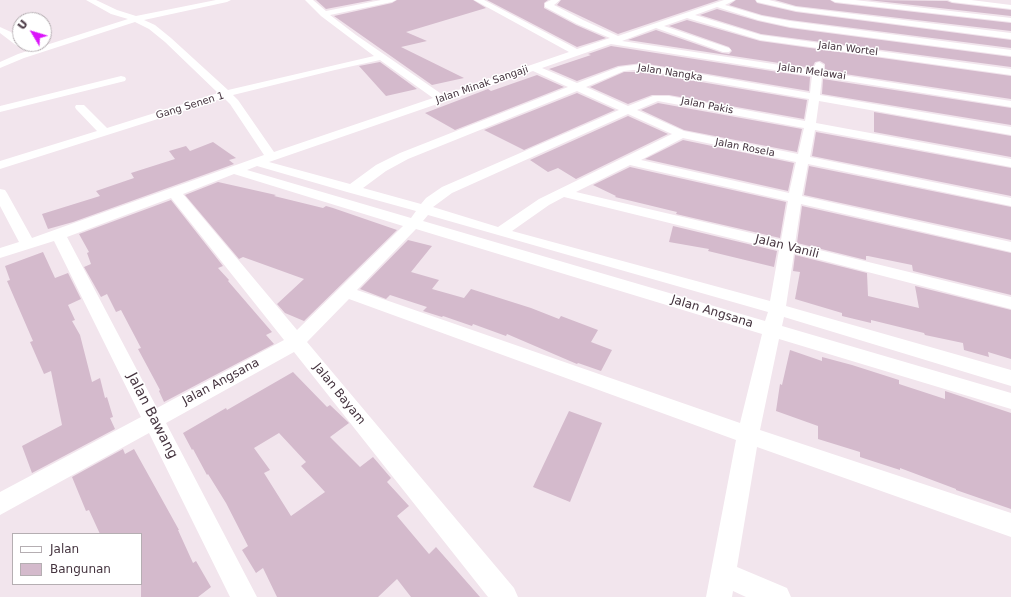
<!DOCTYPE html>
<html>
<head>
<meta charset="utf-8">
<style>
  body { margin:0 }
  #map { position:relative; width:1011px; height:597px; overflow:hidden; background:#f2e5ed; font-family:"DejaVu Sans",sans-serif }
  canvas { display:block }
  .legend { position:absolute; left:12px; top:533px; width:130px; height:52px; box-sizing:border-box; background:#fff; border:1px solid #b5aeb2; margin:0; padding:5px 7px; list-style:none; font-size:12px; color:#45343f }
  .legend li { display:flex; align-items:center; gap:8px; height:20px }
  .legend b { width:20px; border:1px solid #b5aeb2 }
  .north { position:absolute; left:12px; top:12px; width:40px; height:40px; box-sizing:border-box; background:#fff; border:1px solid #b5aeb2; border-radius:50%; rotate:308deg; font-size:11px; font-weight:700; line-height:16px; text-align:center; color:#45343f }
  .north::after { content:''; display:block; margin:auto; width:14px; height:18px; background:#da14fa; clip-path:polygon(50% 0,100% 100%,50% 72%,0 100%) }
</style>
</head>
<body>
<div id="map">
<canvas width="1011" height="597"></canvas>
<ul class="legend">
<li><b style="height:5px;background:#fff"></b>Jalan</li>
<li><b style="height:11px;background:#d4bacc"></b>Bangunan</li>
</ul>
<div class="north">U</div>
</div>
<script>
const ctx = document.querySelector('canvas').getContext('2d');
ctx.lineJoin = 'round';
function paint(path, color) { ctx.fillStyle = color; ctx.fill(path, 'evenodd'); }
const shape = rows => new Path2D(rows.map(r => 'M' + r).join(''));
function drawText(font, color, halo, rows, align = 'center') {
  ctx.font = font + ' "DejaVu Sans",sans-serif'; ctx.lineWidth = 3; ctx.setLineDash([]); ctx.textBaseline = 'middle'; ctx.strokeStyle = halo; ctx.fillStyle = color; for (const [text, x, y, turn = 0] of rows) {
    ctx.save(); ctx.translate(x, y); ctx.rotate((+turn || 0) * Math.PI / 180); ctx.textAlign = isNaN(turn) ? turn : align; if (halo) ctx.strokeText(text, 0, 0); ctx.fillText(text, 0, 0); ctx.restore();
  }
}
const building = shape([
  [316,0,373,0,326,9],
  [397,0,473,0,486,8,406,32,427,41,401,47,464,78,432,85,334,16,392,3],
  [487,0,548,0,544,3,544,8,576,25,606,38,577,47],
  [561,0,719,0,618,34,557,5],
  [736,0,755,0,757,3,796,12,1011,40,1011,48,790,20,762,15,729,5],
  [775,0,830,0,835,3,1011,23,1011,31,796,6],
  [868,0,947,1,952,3,1011,10,1011,16],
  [717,9,758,21,790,28,1011,57,1011,67,761,34,700,15],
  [687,20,760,41,1011,76,1011,99,825,71,825,64,820,61,815,62,812,68,628,40,656,30,722,53,729,54,732,51,729,47,669,26],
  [611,46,810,77,809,91,642,63,618,66,577,81,549,69,591,55,588,54],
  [380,62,417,89,386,96,359,66],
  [624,72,642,72,807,100,804,119,669,95,652,95,628,104,590,87],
  [537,75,564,87,455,130,425,113,488,89,491,91],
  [823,79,1011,108,1011,125,822,94],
  [577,93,615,110,524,150,484,130],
  [658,103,802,129,797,152,684,130,641,110],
  [874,112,1011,136,1011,157,874,132],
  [628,116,668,134,576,179,558,168,548,172,530,160],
  [816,132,1011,168,1011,196,812,156],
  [683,140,794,163,788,191,645,159],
  [213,142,236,158,229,160,234,164,73,222,48,229,42,214,100,196,96,191,134,178,131,173,175,159,169,151,186,146,190,151],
  [809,166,1011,207,1011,240,804,195],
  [630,167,786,202,780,238,676,214,677,212,615,197,616,196,593,185],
  [218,182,276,195,274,196,323,208,326,206,333,208,397,230,304,321,285,313,277,304,304,279,243,257,239,259,185,195],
  [171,200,223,266,218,268,229,280,228,281,272,332,266,335,274,344,164,402,159,391,160,390,138,349,141,348,121,310,116,312,107,294,101,297,84,267,91,264,87,253,89,252,79,234],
  [802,206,1011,253,1011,295,913,271,912,265,868,256,866,256,866,260,797,243],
  [673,226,777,251,774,267,708,251,709,249,669,242],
  [408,240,432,246,411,272,439,280,432,289,464,298,471,289,531,308,559,319,561,316,598,330,591,342,612,350,601,371,578,363,577,364,507,334,506,336,473,324,472,326,443,316,442,317,423,311,427,307,390,295,386,299,360,289],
  [43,252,55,278,68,273,81,299,68,305,75,320,72,321,80,335,92,382,100,378,105,398,107,397,113,417,110,418,115,429,32,473,22,446,62,425,51,371,44,374,30,342,33,341,7,281,10,280,5,266],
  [795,255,867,273,868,296,919,308,915,286,1011,310,1011,359,988,352,989,357,964,350,963,343,925,335,924,333,871,320,871,323,842,316,842,313,795,299,800,272,793,271],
  [790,350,822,361,822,357,852,365,899,380,899,384,945,399,945,391,1011,413,1011,509,956,490,956,489,900,468,900,470,860,457,860,452,818,439,818,426,776,411,780,384,782,385],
  [293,372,327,407,330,405,349,423,330,437,360,467,373,457,391,478,387,482,409,506,397,516,429,554,436,547,480,597,411,597,397,579,378,597,277,597,263,568,256,573,242,550,248,546,226,503,208,474,207,475,193,449,192,450,183,433,226,408,227,410],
  [279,433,306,462,301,466,325,492,291,516,264,473,270,470,254,448],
  [569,411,602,423,570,502,533,487],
  [123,449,125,454,134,449,179,530,178,530,193,563,196,561,211,587,198,597,141,597,141,534,100,534,89,510,86,511,72,477]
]);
const street = shape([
  [86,0,96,0,117,10,136,16,216,0,231,0,227,2,144,20,155,25,171,38,228,90,374,56,321,16,305,0,313,0,326,11,381,0,396,0,392,2,330,15,356,35,443,95,569,52,474,0,484,0,577,49,610,38,577,24,545,7,545,3,551,0,560,0,554,5,583,20,618,36,724,0,735,0,725,5,762,16,790,21,1011,50,1011,56,790,27,758,20,717,7,695,15,761,35,1011,69,1011,75,760,40,687,18,664,26,729,48,731,50,729,52,723,52,656,28,622,41,813,70,816,63,819,62,824,65,823,72,1011,101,1011,107,822,77,820,95,1011,127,1011,135,819,101,816,123,1011,159,1011,167,815,130,810,157,1011,198,1011,206,808,164,802,196,1011,242,1011,252,801,204,795,244,1011,297,1011,309,794,253,786,306,1011,370,1011,386,784,317,782,326,1011,393,1011,409,779,339,760,430,1011,513,1011,537,757,447,737,567,787,588,791,597,746,597,733,591,732,597,706,597,736,440,349,299,307,342,514,588,518,597,488,597,294,352,166,423,257,597,230,597,149,433,0,515,0,492,141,417,54,241,0,258,0,248,19,242,0,206,0,189,5,190,7,193,32,238,264,155,230,104,224,98,0,169,0,161,97,131,76,109,75,107,76,105,84,105,107,128,218,93,165,42,149,29,135,22,24,58,0,68,0,62,18,54,128,19,111,14,86,0],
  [611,44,812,76,810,93,642,64,619,67,577,83,542,68,611,44],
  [380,60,433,98,274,152,238,100,233,95,335,70,380,60],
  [633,70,642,70,809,99,805,121,669,96,653,96,628,106,586,87,624,71,633,70],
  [533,71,568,87,400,153,376,165,350,184,269,162,533,71],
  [577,91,619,110,442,187,426,198,421,204,363,188,386,171,408,159,577,91],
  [658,101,804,128,798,154,684,131,637,110,658,101],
  [628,114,672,134,539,199,498,227,433,207,452,193,628,114],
  [683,138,796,162,789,193,641,160,683,138],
  [630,165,788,201,781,240,576,192,630,165],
  [257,166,347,192,416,211,411,218,247,170,257,166],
  [234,174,403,226,297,330,183,194,234,174],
  [564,197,779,250,770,301,512,231,549,205,564,197],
  [171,198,284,340,157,408,67,237,171,198],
  [428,215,768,312,765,321,423,221,428,215],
  [416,229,762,334,740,423,357,290,416,229],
  [756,0,769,0,796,7,1011,33,1011,39,796,11,757,2,756,0],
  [831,0,855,0,1011,18,1011,22,835,2,831,0],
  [948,0,971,0,1011,5,1011,9,952,2,948,0],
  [0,27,11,32,20,39,20,44,24,44,23,46,17,46,0,33,0,27],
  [121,76,125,77,126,79,125,81,0,112,0,106,121,76]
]);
const farStreetnames = [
  ["Jalan Wortel",848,49,7],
  ["Jalan Melawai",812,72,8],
  ["Jalan Nangka",670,73,9],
  ["Jalan Minak Sangaji",482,85,-19],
  ["Gang Senen 1",190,106,-17],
  ["Jalan Pakis",707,106,11],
  ["Jalan Rosela",745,148,11]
];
const streetNames = [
  ["Jalan Vanili",787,247,14],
  ["Jalan Angsana",712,312,17],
  ["Jalan Angsana",221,382,-28],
  ["Jalan Bayam",339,394,51]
];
const nearStreetnames = [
  ["Jalan Bawang",152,416,63]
];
paint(building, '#d4bacc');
paint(street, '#fff');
drawText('10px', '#45343f', '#fff', farStreetnames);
drawText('12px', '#45343f', '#fff', streetNames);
drawText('14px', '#45343f', '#fff', nearStreetnames);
</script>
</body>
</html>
